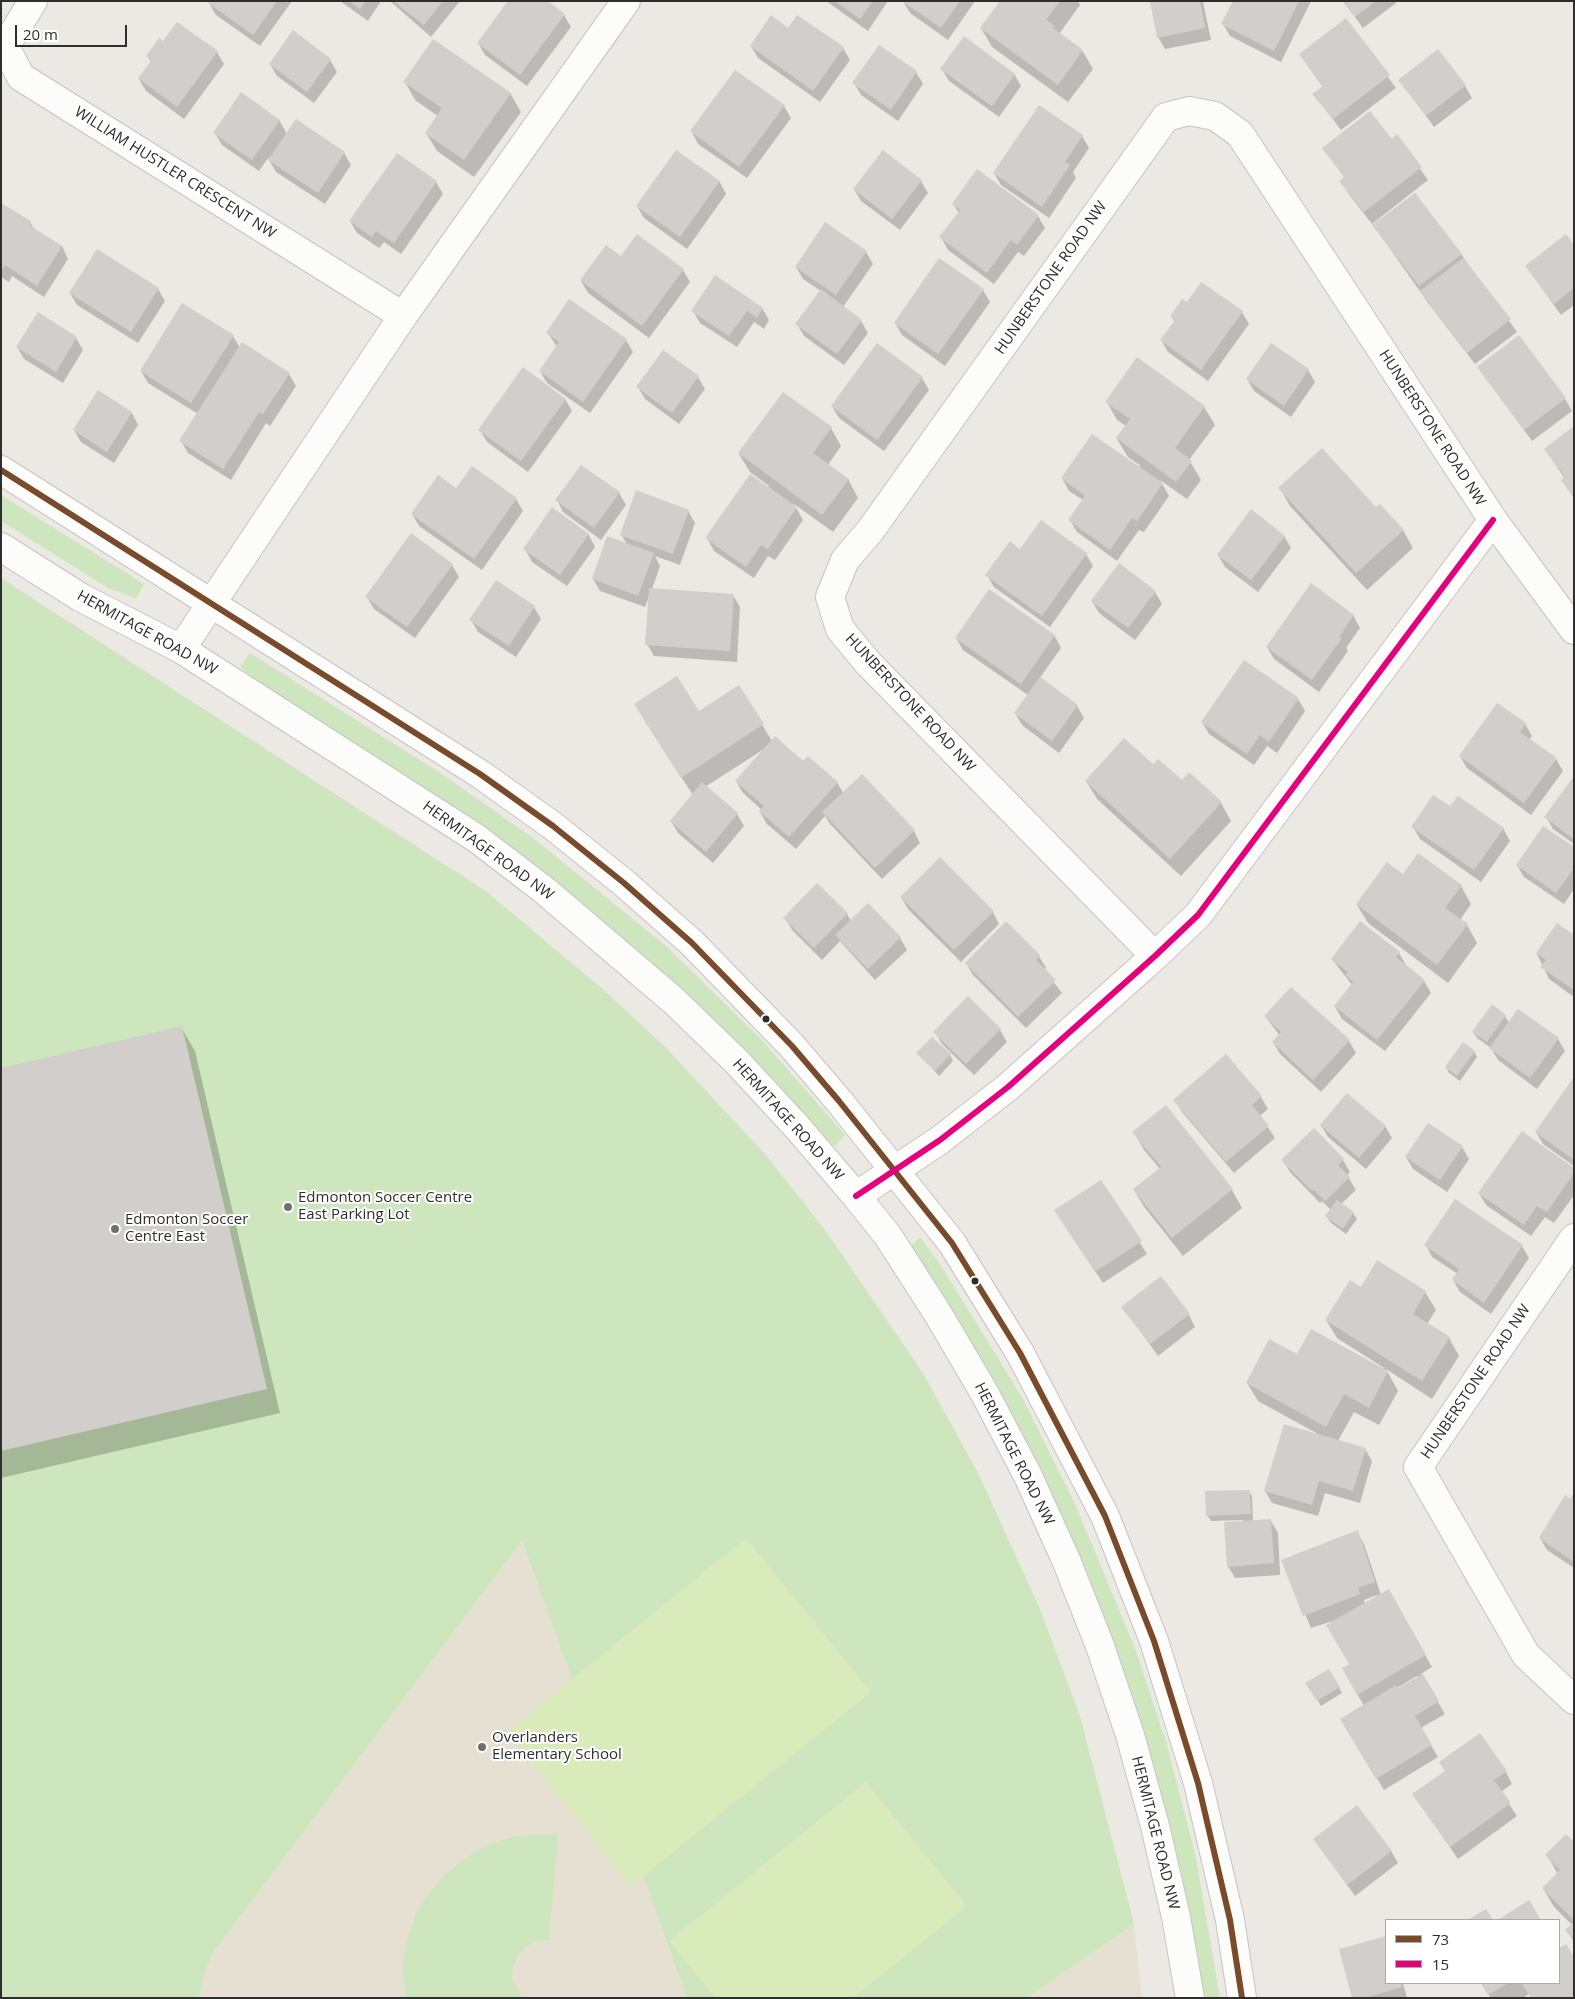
<!DOCTYPE html>
<html>
<head>
<meta charset="utf-8">
<style>
  body { margin:0 }
  #map { position:relative; width:1575px; height:1999px; overflow:hidden; background:#ece8e4; font-family:"Open Sans",sans-serif }
  canvas { display:block }
  .frame { position:absolute; inset:0; border:2px solid #2e2e2e; pointer-events:none }
  .legend { position:absolute; left:1385px; top:1919px; width:175px; height:65px; box-sizing:border-box; background:#fff; border:1px solid #ababab; margin:0; padding:6px 9px; list-style:none; font-size:15px; color:#2e2e2e }
  .legend li { display:flex; align-items:center; gap:10px; height:25px }
  .legend b { width:25px; border:1px solid #ababab }
  .scale { position:absolute; left:15px; top:25px; width:112px; height:22px; box-sizing:border-box; border:2px solid #2e2e2e; border-top:0; padding-left:6px; font-size:15px; line-height:18px; white-space:nowrap; color:#2e2e2e; -webkit-text-stroke:4px #fff; paint-order:stroke }
</style>
</head>
<body>
<div id="map">
<canvas width="1575" height="1999"></canvas>
<div class="frame"></div>
<ul class="legend">
<li><b style="height:6px;background:#7a4b2a"></b>73</li>
<li><b style="height:6px;background:#e5007d"></b>15</li>
</ul>
<div class="scale">20 m</div>
</div>
<script>
const ctx = document.querySelector('canvas').getContext('2d');
ctx.lineJoin = 'round';
function paint(path, color) { ctx.fillStyle = color; ctx.fill(path, 'evenodd'); }
const shape = rows => new Path2D(rows.map(r => 'M' + r).join(''));
function trace(path, color, width, dash) { ctx.strokeStyle = color; ctx.lineWidth = width; ctx.lineCap = dash ? 'butt' : 'round'; ctx.setLineDash(dash || []); ctx.stroke(path); }
function drawText(font, color, halo, rows, align = 'center') {
  ctx.font = font + ' "Open Sans",sans-serif'; ctx.lineWidth = 4; ctx.setLineDash([]); ctx.textBaseline = 'middle'; ctx.strokeStyle = halo; ctx.fillStyle = color; for (const [text, x, y, turn = 0] of rows) {
    ctx.save(); ctx.translate(x, y); ctx.rotate((+turn || 0) * Math.PI / 180); ctx.textAlign = isNaN(turn) ? turn : align; if (halo) ctx.strokeText(text, 0, 0); ctx.fillText(text, 0, 0); ctx.restore();
  }
}
const education = shape([
  [522,1541,687,1998,199,1998,204,1974,213,1953],
  [1134,1924,1142,1998,1027,1998]
]);
const green = shape([
  [1,495,144,584,136,598,108,588,1,521],
  [1,578,487,892,604,990,667,1049,766,1155,825,1230,923,1373,978,1473,1040,1609,1080,1716,1134,1924,1027,1998,687,1998,522,1541,213,1953,204,1974,199,1998,1,1998],
  [250,653,442,774,533,838,665,945,761,1039,845,1135,835,1146,814,1131,695,1006,624,939,565,890,466,817,256,682,240,666],
  [920,1237,940,1264,1023,1399,1076,1506,1135,1648,1167,1745,1196,1858,1220,1998,1199,1998,1154,1776,910,1247],
  [533,1834,558,1834,549,1940,534,1942,524,1948,517,1957,513,1968,512,1979,522,1998,405,1998,403,1962,408,1937,416,1914,429,1893,445,1875,464,1859,486,1846,509,1838]
]);
const pitch = shape([
  [746,1538,871,1692,631,1886,507,1732],
  [866,1782,967,1906,853,1998,715,1998,669,1941]
]);
const shadow = shape([
  [211,1,292,1,260,46,216,15,209,3],
  [340,1,381,1,368,21],
  [390,1,460,1,431,37],
  [546,1,564,15,571,27,527,86,485,55,478,43],
  [826,1,888,1,868,31],
  [903,1,975,1,948,40,910,13],
  [1001,1,1078,1,1080,5,1059,34,1082,50,1093,69,1068,102,992,47,981,28],
  [1151,1,1206,1,1203,2,1211,40,1165,49,1158,37],
  [1234,1,1311,1,1281,62,1230,36,1223,24],
  [1343,1,1395,1,1396,3,1363,28],
  [1346,19,1396,88,1341,130,1314,94,1323,87,1300,55],
  [788,29,843,48,850,60,820,102,758,58,751,46],
  [164,42,217,52,224,64,184,119,146,91,139,79,151,62,148,56],
  [880,46,916,72,923,84,898,121,861,95,854,83],
  [330,60,337,72,314,103,277,76,270,64],
  [942,69,1014,74,1021,86,999,117,949,81],
  [1400,80,1465,86,1472,98,1434,127],
  [405,82,510,93,521,112,474,177,437,151,426,133,438,116,415,100],
  [784,106,791,118,747,178,698,144,692,132],
  [279,120,287,134,296,120,344,153,351,165,325,204,276,172,268,158,259,171,222,145,215,133],
  [1082,136,1089,148,1073,172,1076,178,1049,218,1001,185,994,173],
  [1397,136,1428,180,1372,224,1348,193,1341,181,1345,178,1324,148,1392,140],
  [883,152,921,181,928,193,900,230,861,201,854,189],
  [978,171,1038,216,1045,228,1024,256,1018,252,994,284,948,250,941,237,959,213,953,204],
  [719,181,726,194,687,249,644,218,637,206],
  [436,182,443,194,401,254,384,242,379,248,357,233,350,221],
  [1,204,30,222,34,229,62,246,68,259,44,297,12,276,9,282,1,277],
  [1374,226,1461,254,1517,332,1475,364,1429,304],
  [1574,247,1574,305,1561,315,1526,266],
  [866,252,873,264,843,307,861,321,868,333,844,365,804,336,797,324,821,291,803,279,796,267],
  [621,258,683,270,690,282,649,338,588,293,581,281],
  [158,289,165,301,138,343,77,305,70,293],
  [983,290,990,302,945,366,902,335,895,323],
  [1187,304,1242,312,1249,324,1208,381,1168,352,1161,340,1175,322,1171,316],
  [762,308,769,320,764,329,754,322,737,347,700,323,693,311],
  [38,314,76,338,83,350,63,383,24,359,17,347],
  [548,333,626,340,633,352,590,413,547,383,540,371,557,347],
  [233,336,240,348,289,374,296,386,270,426,266,423,231,480,188,453,181,441,198,414,148,383,141,371],
  [1478,367,1565,399,1572,411,1532,441],
  [1308,370,1315,382,1291,417,1254,391,1247,379],
  [698,377,705,389,679,424,645,399,638,387],
  [922,378,929,390,884,451,839,418,832,406],
  [565,399,572,411,528,472,487,442,480,430],
  [1107,402,1204,407,1215,425,1189,460,1201,480,1187,499,1160,480,1169,496,1144,532,1139,530,1117,561,1077,532,1070,520,1083,500,1069,491,1062,478,1141,466,1128,457,1117,439,1126,426,1117,420],
  [132,413,138,425,114,463,81,442,74,430],
  [831,428,841,446,828,465,848,479,858,498,833,532,794,504,803,520,775,560,768,556,754,578,714,551,707,538,769,486,750,472,739,454],
  [1574,428,1574,498,1563,481,1565,479,1545,449],
  [472,468,516,499,523,511,482,570,419,526,412,514,456,490],
  [1280,488,1376,509,1403,530,1413,548,1367,590,1290,506],
  [619,493,626,505,601,540,563,512,557,500],
  [688,511,695,523,680,565,655,556,660,566,652,589,733,595,740,607,737,662,654,656,647,644,649,597,645,607,600,591,593,579,627,544,621,534],
  [1041,522,1086,554,1093,566,1050,627,994,587,987,575,1021,551],
  [588,534,595,547,567,586,532,562,525,549],
  [1284,536,1291,548,1258,592,1225,567,1218,555],
  [452,565,459,577,415,638,374,609,367,597],
  [496,582,534,607,541,619,516,657,478,632,471,620],
  [1155,592,1162,604,1135,640,1099,613,1092,601],
  [1353,615,1360,628,1346,648,1348,651,1319,692,1274,659,1267,647],
  [1054,635,1061,648,1039,679,1077,706,1084,718,1059,753,1022,725,1015,713,1028,695,963,650,956,638],
  [1244,662,1298,699,1305,711,1277,753,1267,746,1254,765,1209,734,1202,722],
  [739,687,772,741,837,782,843,793,914,831,920,843,882,879,830,824,825,816,796,849,767,824,760,812,762,810,743,793,736,781,764,749,705,787,737,814,744,826,713,863,678,833,671,821,693,795,646,723,699,713],
  [1498,704,1525,724,1532,736,1529,740,1556,759,1563,771,1531,815,1467,768,1460,756],
  [1153,766,1221,803,1231,821,1181,876,1097,799,1086,781],
  [1574,778,1574,844,1553,829,1546,817],
  [1413,827,1503,828,1510,841,1481,882,1420,839],
  [1574,849,1574,889,1564,904,1524,877,1517,865],
  [1403,875,1461,886,1471,904,1460,920,1467,925,1477,943,1448,983,1368,923,1357,905],
  [817,885,847,914,851,921,900,938,907,950,875,980,840,941,822,960,792,930,785,918],
  [901,897,993,912,999,924,961,962,908,909],
  [1006,923,1039,956,1046,968,1044,970,1062,993,1026,1028,973,975,966,963],
  [1574,937,1574,997,1549,979,1537,954],
  [1399,953,1406,965,1424,981,1431,993,1385,1051,1342,1019,1335,1007,1352,985,1332,959],
  [1291,989,1349,1041,1356,1053,1321,1092,1280,1054,1273,1042,1280,1036,1265,1016],
  [1505,1016,1509,1023,1558,1039,1565,1051,1537,1089,1498,1060,1491,1048,1477,1038,1473,1032],
  [181,1027,195,1051,280,1413,1,1478,1,1069],
  [1000,1030,1007,1042,974,1075,942,1044,935,1032],
  [1474,1051,1477,1057,1460,1081,1449,1073,1446,1067],
  [918,1053,950,1055,953,1061,939,1076],
  [1226,1056,1261,1097,1268,1109,1260,1116,1275,1138,1234,1173,1182,1112,1175,1100],
  [1574,1079,1574,1166,1543,1144,1536,1132],
  [1429,1124,1462,1147,1469,1159,1447,1192,1413,1169,1406,1157],
  [1321,1125,1385,1126,1392,1138,1366,1169,1328,1137],
  [1314,1130,1343,1160,1350,1172,1347,1175,1356,1190,1341,1204,1353,1213,1357,1219,1346,1234,1330,1222,1327,1216,1331,1210,1322,1201,1320,1203,1290,1172,1283,1160],
  [1134,1132,1232,1190,1242,1208,1183,1256,1145,1208,1134,1190,1160,1169,1144,1150],
  [1574,1170,1574,1195,1554,1223,1545,1217,1531,1236,1486,1205,1479,1193],
  [1100,1181,1147,1254,1103,1283,1063,1222],
  [1426,1245,1522,1246,1529,1258,1491,1314,1460,1292,1453,1280,1458,1274,1432,1257],
  [1377,1262,1425,1292,1436,1310,1427,1324,1449,1338,1459,1356,1432,1399,1386,1369,1398,1391,1379,1425,1354,1412,1338,1441,1365,1449,1372,1461,1360,1503,1325,1493,1318,1516,1272,1503,1265,1491,1318,1434,1258,1401,1247,1383,1297,1356,1383,1370,1384,1368,1337,1338,1326,1320,1361,1289],
  [1123,1307,1189,1315,1195,1327,1158,1356],
  [1249,1491,1252,1496,1253,1522,1271,1521,1278,1533,1280,1575,1235,1578,1228,1566,1243,1520,1211,1521,1208,1516],
  [1574,1494,1574,1568,1547,1550,1540,1538],
  [1357,1532,1364,1544,1381,1595,1388,1591,1432,1667,1421,1674,1445,1714,1421,1728,1438,1757,1384,1790,1348,1731,1364,1706,1343,1669,1350,1665,1339,1619,1311,1628,1282,1561],
  [1377,1595,1377,1597,1365,1604,1364,1600],
  [1417,1676,1419,1678,1398,1690,1397,1688],
  [1329,1670,1342,1693,1321,1706,1307,1683],
  [1446,1771,1506,1772,1512,1784,1501,1792,1517,1816,1458,1859,1414,1795],
  [1315,1840,1391,1851,1398,1863,1355,1896],
  [1574,1844,1574,1942,1567,1931,1572,1925,1554,1907,1543,1888,1558,1874,1547,1855],
  [1386,1938,1386,1983,1403,1983,1407,1998,1353,1998,1341,1950],
  [1565,1946,1574,1998,1529,1994,1523,1998,1491,1998,1481,1983,1559,1983,1559,1950]
]);
const building = shape([
  [209,1,277,1,253,35,208,3],
  [349,1,366,1,360,9],
  [393,1,443,1,424,25],
  [508,1,548,1,565,14,520,75,477,43],
  [835,1,873,1,860,19],
  [902,1,960,1,941,28],
  [1000,1,1060,1,1046,20,1055,26,1053,28,1083,50,1058,85,980,28],
  [1150,1,1200,1,1205,28,1157,38],
  [1233,1,1299,1,1274,51,1221,24],
  [1344,1,1376,1,1355,17],
  [771,15,788,28,797,15,844,47,813,91,750,46],
  [1346,18,1390,75,1333,119,1312,94,1323,86,1299,54],
  [177,22,218,51,177,107,138,78,152,60,146,56,159,38,163,41],
  [293,30,331,59,307,92,269,64],
  [964,36,1015,74,992,106,940,69],
  [433,39,511,93,464,160,425,133,442,108,403,82],
  [879,45,917,71,891,110,852,83],
  [1438,49,1466,85,1426,116,1398,80],
  [735,70,785,105,739,167,690,131],
  [241,92,280,120,252,160,213,133],
  [1039,105,1083,135,1065,162,1070,165,1042,207,993,173],
  [1370,111,1392,139,1397,134,1422,167,1364,212,1339,181,1344,177,1322,148],
  [296,119,345,152,318,193,268,160],
  [676,150,720,181,680,237,636,206],
  [883,150,922,180,892,219,853,189],
  [397,153,437,181,394,243,376,231,372,237,349,221],
  [977,169,1039,215,1017,245,1011,240,987,273,939,237,960,210,952,204],
  [1415,193,1462,254,1419,286,1372,225],
  [1,203,31,221,29,225,62,246,37,286,5,265,1,271],
  [825,222,867,251,836,295,795,267],
  [637,234,684,269,642,326,580,280,606,245,621,256],
  [1566,234,1574,245,1574,288,1554,304,1525,266],
  [97,249,159,288,131,332,69,293],
  [939,258,984,289,938,354,894,323],
  [1463,258,1511,319,1467,353,1420,291],
  [715,275,763,308,757,318,747,311,729,336,691,311],
  [1201,282,1243,311,1201,370,1160,340,1175,320,1170,316,1182,299,1187,302],
  [821,289,862,320,837,354,795,324],
  [569,299,627,339,583,402,539,371,559,342,546,333],
  [182,303,234,335,191,403,140,371],
  [38,312,77,337,56,372,16,347],
  [1519,335,1566,398,1524,430,1477,367],
  [242,342,290,373,263,414,259,412,223,469,179,441],
  [877,343,923,377,877,440,831,406],
  [1271,343,1309,369,1284,406,1246,379],
  [663,350,699,376,672,413,636,387],
  [1137,357,1205,406,1175,448,1192,461,1176,482,1116,438,1130,419,1105,402],
  [523,367,566,399,521,461,478,430],
  [98,390,132,412,107,452,73,430],
  [783,392,832,427,813,453,849,479,822,515,738,453],
  [1574,426,1574,498,1561,480,1565,477,1544,449],
  [1092,434,1163,483,1137,521,1132,518,1110,550,1068,520,1085,496,1061,478],
  [1322,448,1376,507,1380,504,1404,530,1356,573,1278,488],
  [581,465,620,492,594,528,555,500],
  [472,466,517,498,474,559,411,514,438,475,456,488],
  [750,474,797,507,768,549,761,545,746,567,705,538],
  [636,490,689,510,673,554,620,535],
  [552,507,589,534,560,575,523,549],
  [1251,509,1285,536,1251,580,1217,555],
  [1041,520,1087,553,1042,616,985,575,1010,541,1020,549],
  [411,533,453,564,407,627,365,597],
  [607,536,654,553,638,596,592,579],
  [1119,563,1156,591,1128,628,1091,601],
  [496,580,535,606,509,646,469,620],
  [1311,583,1354,615,1339,637,1342,638,1312,680,1266,647],
  [649,588,734,594,730,651,645,645],
  [989,589,1055,635,1021,684,955,638],
  [1244,660,1299,698,1269,742,1260,735,1247,754,1201,722],
  [677,676,699,711,739,685,764,724,681,778,634,704],
  [1040,677,1078,705,1052,741,1014,713],
  [1497,703,1526,723,1520,732,1557,758,1524,803,1459,756],
  [775,736,803,761,808,756,838,782,789,837,759,811,764,806,735,781],
  [1124,738,1153,764,1158,759,1182,780,1189,772,1222,802,1170,859,1085,781],
  [862,774,915,830,875,868,822,812],
  [1574,776,1574,839,1544,817],
  [702,782,738,813,706,852,670,821],
  [1433,795,1450,806,1458,796,1504,828,1474,870,1411,827],
  [1543,826,1574,847,1574,868,1556,893,1516,865],
  [1418,853,1462,885,1445,908,1468,924,1437,965,1356,904,1387,862,1403,874],
  [940,857,994,911,954,950,900,897],
  [817,883,848,913,814,948,783,918],
  [868,903,901,937,868,969,835,935],
  [1006,921,1040,955,1036,960,1056,980,1018,1017,965,963],
  [1360,921,1400,952,1396,957,1425,980,1377,1040,1334,1006,1353,982,1345,975,1348,972,1331,959],
  [1557,923,1574,935,1574,990,1540,967,1546,960,1536,953],
  [1291,987,1350,1040,1313,1080,1272,1042,1281,1032,1264,1016],
  [968,996,1001,1029,966,1064,933,1032],
  [1492,1004,1506,1015,1487,1042,1472,1032],
  [1518,1009,1559,1038,1530,1078,1489,1048],
  [182,1026,267,1389,1,1451,1,1068],
  [932,1037,951,1054,935,1071,916,1053],
  [1463,1042,1475,1051,1457,1076,1445,1067],
  [1226,1054,1262,1096,1252,1105,1269,1126,1226,1162,1173,1100],
  [1574,1077,1574,1160,1535,1132],
  [1347,1093,1386,1126,1359,1158,1320,1125],
  [1166,1105,1233,1189,1172,1238,1133,1189,1161,1167,1132,1132],
  [1428,1123,1463,1146,1440,1180,1405,1157],
  [1314,1128,1344,1159,1338,1165,1350,1177,1325,1201,1314,1190,1312,1191,1281,1160],
  [1522,1131,1574,1168,1574,1173,1547,1212,1537,1206,1524,1225,1478,1193],
  [1101,1180,1142,1241,1095,1272,1054,1210],
  [1455,1199,1523,1245,1484,1303,1452,1280,1459,1269,1424,1245],
  [1337,1200,1354,1212,1343,1229,1325,1216],
  [1377,1260,1426,1291,1413,1314,1450,1337,1422,1381,1325,1320,1350,1280,1361,1287],
  [1161,1276,1190,1314,1150,1344,1121,1307],
  [1311,1329,1388,1371,1369,1408,1344,1394,1326,1427,1246,1383,1269,1339,1297,1354],
  [1284,1424,1366,1448,1353,1491,1319,1481,1312,1505,1264,1491],
  [1250,1490,1251,1514,1206,1516,1205,1491],
  [1574,1492,1574,1562,1539,1538,1565,1495,1570,1499],
  [1271,1519,1274,1563,1227,1567,1224,1522],
  [1358,1530,1375,1582,1358,1588,1360,1594,1303,1616,1281,1560],
  [1389,1589,1426,1655,1357,1695,1342,1668,1349,1664,1326,1625],
  [1329,1669,1340,1687,1317,1701,1305,1683],
  [1423,1674,1439,1701,1415,1716,1432,1745,1376,1779,1340,1719,1396,1685,1398,1688],
  [1480,1733,1507,1771,1494,1780,1511,1803,1450,1847,1412,1794,1445,1771,1439,1762],
  [1357,1805,1392,1851,1347,1885,1313,1839],
  [1566,1834,1574,1842,1574,1920,1542,1888,1560,1870,1545,1855],
  [1529,1900,1541,1920,1498,1920],
  [1486,1909,1493,1920,1468,1920],
  [1574,1922,1574,1939,1565,1930],
  [1386,1936,1386,1983,1400,1983,1402,1987,1365,1998,1352,1998,1339,1949],
  [1566,1944,1574,1957,1574,1998,1531,1998,1521,1983,1559,1983,1559,1948],
  [1481,1983,1508,1983,1488,1995]
]);
const street = shape([
  [33,1,5,47,21,77,403,316],
  [181,649,403,316,626,1],
  [1155,956,868,663,840,629,830,597,845,560,870,531,1166,117,1189,111,1215,116,1240,134,1493,520,1574,630],
  [856,1196,940,1140,1008,1087,1155,956,1198,915,1493,520],
  [1574,1238,1418,1467,1526,1655,1574,1700]
]);
const secondary = shape([
  [1,470,480,774,553,826,624,883,692,943,792,1046,839,1101,952,1243,1020,1353,1105,1516,1154,1641,1198,1783,1230,1920,1242,1998],
  [1,547,80,597,181,649,476,838,544,890,674,1001,736,1061,797,1127,856,1196,888,1236,938,1314,985,1394,1028,1476,1066,1560,1100,1646,1130,1735,1155,1826,1176,1917,1190,1998]
]);
const bus1 = shape([
  [1,470,480,774,553,826,624,883,692,943,792,1046,839,1101,952,1243,1020,1353,1105,1516,1154,1641,1198,1783,1230,1920,1242,1998]
]);
const bus2 = shape([
  [856,1196,940,1140,1008,1087,1155,956,1198,915,1493,520]
]);
const markers = [
  [766,1019,4.5,"#2e2e2e"],
  [288,1207,5,"#706f6e"],
  [115,1229,5,"#706f6e"],
  [975,1281,4.5,"#2e2e2e"],
  [482,1747,5,"#706f6e"]
];
const streetNames = [
  ["WILLIAM HUSTLER CRESCENT NW",175,173,32],
  ["HUNBERSTONE ROAD NW",1051,278,-55],
  ["HUNBERSTONE ROAD NW",1432,428,57],
  ["HERMITAGE ROAD NW",147,633,29],
  ["HUNBERSTONE ROAD NW",910,703,47],
  ["HERMITAGE ROAD NW",488,851,36],
  ["HERMITAGE ROAD NW",788,1120,48],
  ["HUNBERSTONE ROAD NW",1476,1382,-56],
  ["HERMITAGE ROAD NW",1014,1454,63],
  ["HERMITAGE ROAD NW",1155,1833,76]
];
const poiNames = [
  ["Edmonton Soccer Centre",298,1198],
  ["East Parking Lot",298,1215],
  ["Edmonton Soccer",125,1220],
  ["Centre East",125,1237],
  ["Overlanders",492,1738],
  ["Elementary School",492,1755]
];
paint(education, '#e6e0d3');
paint(green, '#cee6be');
paint(pitch, '#d9eabb');
paint(shadow, '#0003');
paint(building, '#d1cecb');
trace(street, '#c5c4c5', 30);
trace(secondary, '#c5c4c5', 30);
trace(street, '#fcfcfb', 28);
trace(secondary, '#fcfcfb', 28);
trace(bus1, '#7a4b2a', 6);
trace(bus2, '#e5007d', 6);
for (const [x, y, r, color] of markers) { const dot = new Path2D(); dot.arc(x, y, r, 0, 2 * Math.PI); ctx.fillStyle = color; ctx.fill(dot); trace(dot, '#fff', 2); }
drawText('15px', '#2e2e2e', '#fff', streetNames);
drawText('15px', '#2e2e2e', '#fff', poiNames, 'left');
</script>
</body>
</html>
